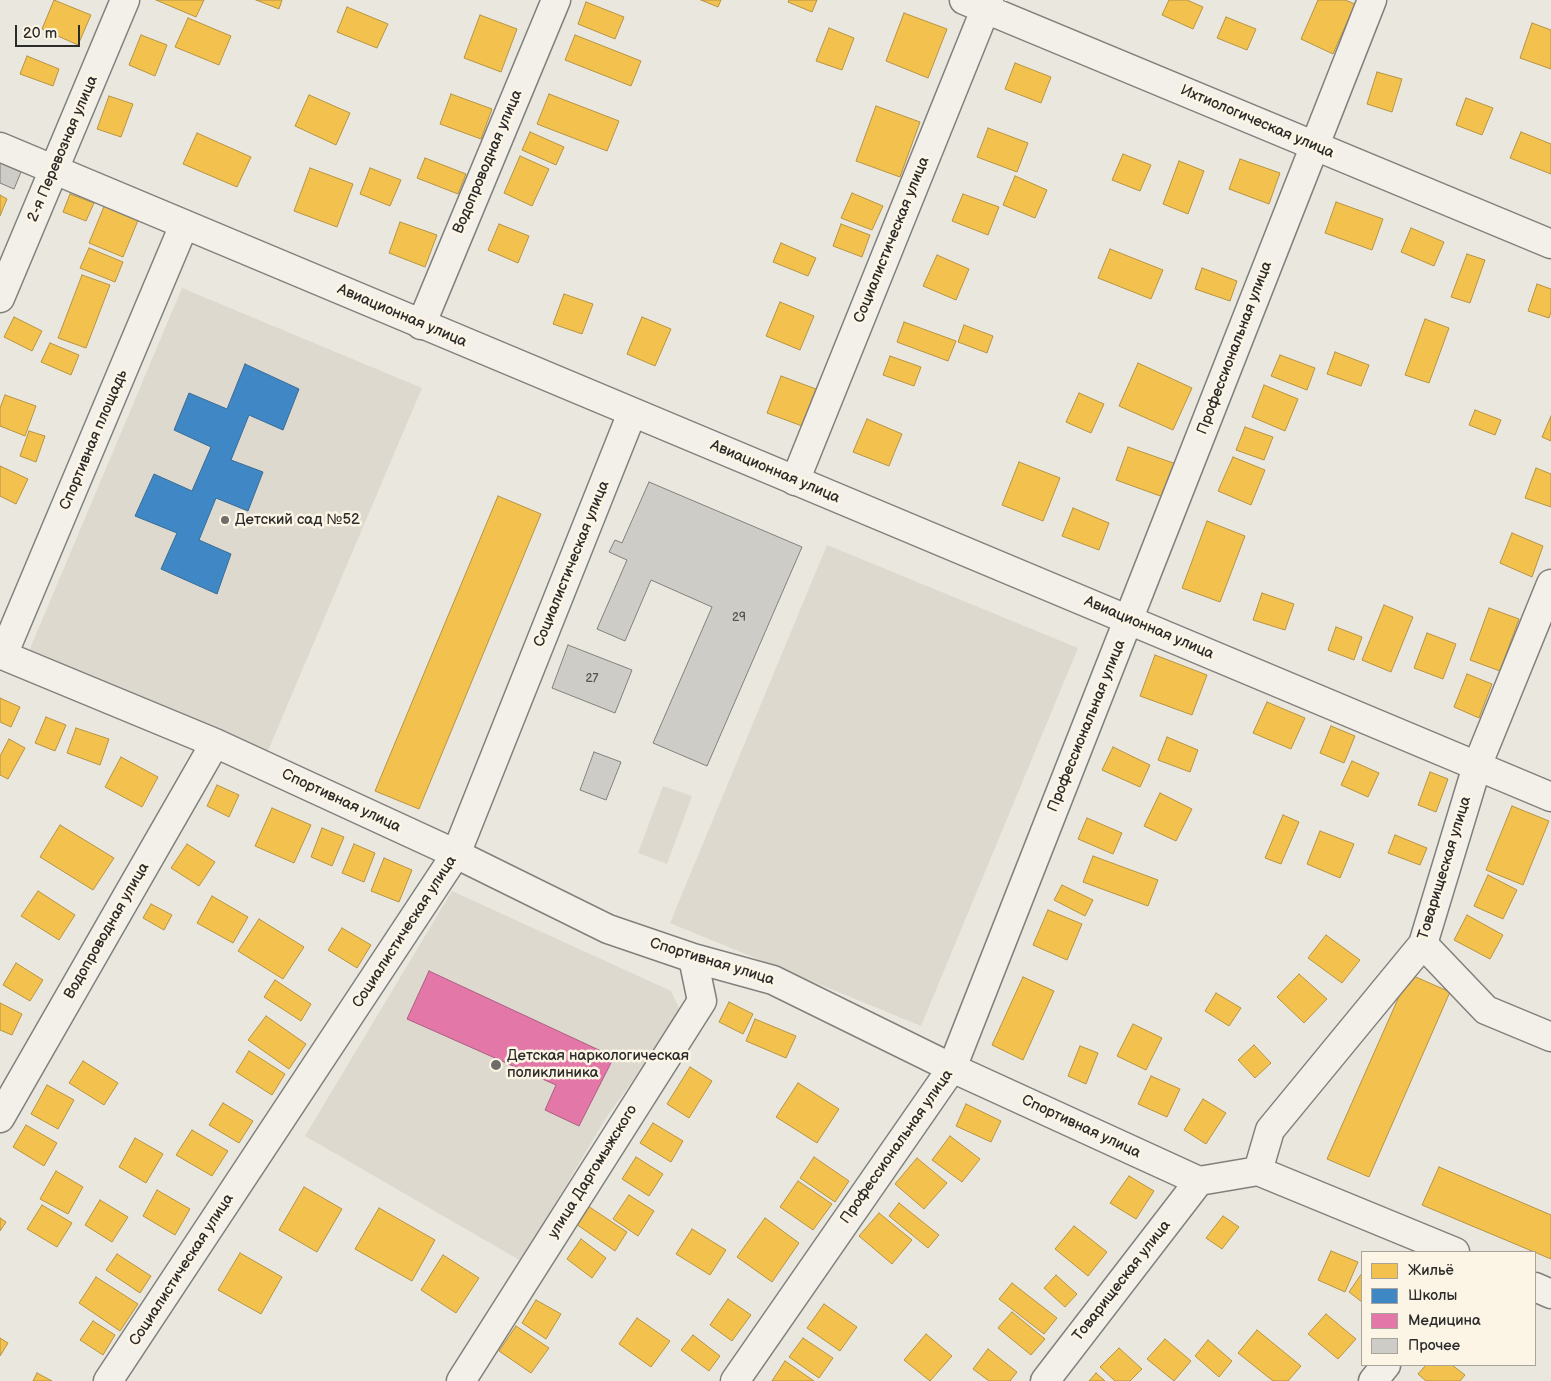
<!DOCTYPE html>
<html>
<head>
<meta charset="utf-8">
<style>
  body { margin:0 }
  #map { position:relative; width:1551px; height:1381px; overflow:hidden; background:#eae7df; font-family:"Balsamiq Sans",sans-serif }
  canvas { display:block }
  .legend { position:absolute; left:1361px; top:1251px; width:175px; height:115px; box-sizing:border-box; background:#fcf5e5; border:1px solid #a8a49b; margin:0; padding:6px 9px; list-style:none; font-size:15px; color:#2b2b2b }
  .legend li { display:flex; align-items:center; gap:10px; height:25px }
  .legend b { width:25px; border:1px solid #a8a49b }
  .scale { position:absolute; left:15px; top:25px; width:65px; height:22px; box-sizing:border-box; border:2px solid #2b2b2b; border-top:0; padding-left:6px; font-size:15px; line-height:18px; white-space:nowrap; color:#2b2b2b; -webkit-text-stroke:4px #fcf5e5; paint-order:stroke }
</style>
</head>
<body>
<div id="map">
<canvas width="1551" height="1381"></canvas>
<ul class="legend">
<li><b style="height:14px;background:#f2c14e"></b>Жильё</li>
<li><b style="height:14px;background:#3f88c5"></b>Школы</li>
<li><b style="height:14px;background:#e377a8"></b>Медицина</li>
<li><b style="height:14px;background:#ceccc6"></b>Прочее</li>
</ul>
<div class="scale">20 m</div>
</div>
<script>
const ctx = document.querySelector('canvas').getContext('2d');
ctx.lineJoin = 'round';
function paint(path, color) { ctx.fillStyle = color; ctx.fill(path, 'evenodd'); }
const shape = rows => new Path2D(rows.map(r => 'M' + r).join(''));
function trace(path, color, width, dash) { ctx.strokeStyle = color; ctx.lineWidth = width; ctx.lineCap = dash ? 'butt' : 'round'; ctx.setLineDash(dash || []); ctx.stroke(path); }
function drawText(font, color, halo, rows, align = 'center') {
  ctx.font = font + ' "Balsamiq Sans",sans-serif'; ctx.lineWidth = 5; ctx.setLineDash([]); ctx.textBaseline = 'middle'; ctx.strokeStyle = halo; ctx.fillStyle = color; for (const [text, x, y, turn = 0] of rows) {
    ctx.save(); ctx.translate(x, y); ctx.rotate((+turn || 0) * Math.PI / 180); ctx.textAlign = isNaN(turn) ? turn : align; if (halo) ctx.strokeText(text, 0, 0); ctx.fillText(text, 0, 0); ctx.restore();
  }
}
const built = shape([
  [182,288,422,388,267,753,29,651],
  [827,545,1078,648,921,1026,670,923],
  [663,786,692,796,667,864,638,853],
  [452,891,671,991,681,1012,606,1118,521,1261,305,1136]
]);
const homes = shape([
  [54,0,91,15,78,45,42,29,54,0],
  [156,0,204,0,196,17,156,0],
  [256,0,282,0,279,9,256,0],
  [701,0,721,0,718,7,701,0],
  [789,0,817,0,812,12,788,2,789,0],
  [1169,0,1187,0,1203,7,1193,29,1162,15,1169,0],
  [1318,0,1345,0,1355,4,1333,54,1301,39,1318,0],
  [586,2,624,17,615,39,578,24,586,2],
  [347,7,388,24,377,48,337,32,347,7],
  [904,13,947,29,928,78,886,61,904,13],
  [480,15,517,29,501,72,464,58,480,15],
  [1226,17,1256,29,1247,50,1217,38,1226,17],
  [188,18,231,36,219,65,175,47,188,18],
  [1532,23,1551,30,1551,69,1520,58,1532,23],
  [829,28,854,38,842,70,816,61,829,28],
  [141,35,167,45,155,76,129,65,141,35],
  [575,35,641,61,631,86,565,60,575,35],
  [27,56,59,69,53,86,20,74,27,56],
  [1015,63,1051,77,1041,103,1005,89,1015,63],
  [1377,72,1402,79,1392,112,1367,104,1377,72],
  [451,94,492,109,481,139,440,124,451,94],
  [549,94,619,121,607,151,537,124,549,94],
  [309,95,350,113,336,145,295,126,309,95],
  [109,96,133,104,121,137,97,129,109,96],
  [1466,98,1493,108,1482,135,1456,125,1466,98],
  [876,106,920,122,900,177,856,161,876,106],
  [988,128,1028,143,1017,172,977,157,988,128],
  [530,132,564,147,556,165,522,150,530,132],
  [1521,132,1551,144,1551,174,1510,158,1521,132],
  [197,133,251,157,237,187,183,164,197,133],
  [1123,154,1151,165,1140,191,1112,180,1123,154],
  [520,156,549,169,532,206,504,193,520,156],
  [425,158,466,174,458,194,417,178,425,158],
  [1240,159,1280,173,1269,204,1229,189,1240,159],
  [1179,161,1204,171,1188,214,1163,204,1179,161],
  [310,168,353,184,337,227,294,211,310,168],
  [370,168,401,180,390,206,360,194,370,168],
  [1015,176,1047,190,1035,218,1003,205,1015,176],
  [852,193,883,206,872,230,841,218,852,193],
  [70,194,94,203,86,221,63,212,70,194],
  [963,194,999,207,988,235,952,221,963,194],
  [0,195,7,199,0,216,0,195],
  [1336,202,1383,219,1372,250,1325,233,1336,202],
  [105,204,139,218,123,257,89,243,105,204],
  [400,222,437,235,425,267,389,253,400,222],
  [499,224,529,236,518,263,488,250,499,224],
  [841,224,870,235,862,257,833,246,841,224],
  [1411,228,1444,242,1434,266,1401,252,1411,228],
  [781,243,816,258,808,276,773,262,781,243],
  [89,248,123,262,115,282,80,268,89,248],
  [1110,249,1163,270,1151,299,1098,278,1110,249],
  [1467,254,1485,260,1470,303,1451,297,1467,254],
  [937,255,969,269,956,300,923,286,937,255],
  [1202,268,1237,281,1230,301,1195,289,1202,268],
  [82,275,110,285,86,348,58,338,82,275],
  [1537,284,1551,289,1551,312,1549,318,1528,311,1537,284],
  [564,294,593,304,582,334,553,324,564,294],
  [780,302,814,316,800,350,766,336,780,302],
  [14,317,42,331,32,351,4,337,14,317],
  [642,317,671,329,655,366,627,354,642,317],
  [1425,319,1449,328,1429,383,1405,375,1425,319],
  [904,322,956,341,948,361,897,342,904,322],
  [964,325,993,336,987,353,958,342,964,325],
  [50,343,79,355,71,375,41,362,50,343],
  [1335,352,1369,365,1361,386,1327,374,1335,352],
  [1280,355,1315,368,1307,390,1271,376,1280,355],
  [890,356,921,367,914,386,883,375,890,356],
  [1138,363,1192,388,1173,430,1119,406,1138,363],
  [781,376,816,389,802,426,767,413,781,376],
  [1264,385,1298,399,1285,431,1252,417,1264,385],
  [1079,393,1104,404,1091,433,1066,422,1079,393],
  [5,395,36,406,25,436,0,426,0,408,5,395],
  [1475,410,1501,420,1495,435,1469,425,1475,410],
  [1551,416,1551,441,1542,437,1551,416],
  [867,419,902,434,889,466,853,452,867,419],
  [1245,427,1273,437,1264,460,1236,450,1245,427],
  [29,431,45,436,36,462,20,456,29,431],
  [1128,447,1176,464,1163,497,1116,480,1128,447],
  [1233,457,1265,470,1251,505,1218,491,1233,457],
  [1019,462,1060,478,1043,521,1002,505,1019,462],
  [0,466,28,479,16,504,0,496,0,466],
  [1536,468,1551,474,1551,507,1525,498,1536,468],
  [498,496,541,514,419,809,375,791,498,496],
  [1073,508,1109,523,1099,550,1062,536,1073,508],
  [1207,521,1245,536,1220,602,1182,588,1207,521],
  [1512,533,1543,546,1532,577,1500,563,1512,533],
  [1262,593,1294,604,1285,630,1253,620,1262,593],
  [1384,605,1413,617,1391,672,1362,660,1384,605],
  [1489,608,1519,619,1500,671,1470,660,1489,608],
  [1336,627,1362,637,1354,660,1328,650,1336,627],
  [1427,633,1456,644,1443,679,1414,668,1427,633],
  [1155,655,1207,675,1192,715,1140,696,1155,655],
  [1467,674,1492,684,1479,718,1454,707,1467,674],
  [0,698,20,707,11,727,0,722,0,698],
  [1267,702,1305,718,1291,749,1253,733,1267,702],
  [46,717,66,725,55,751,35,743,46,717],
  [1331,726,1355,736,1344,763,1320,753,1331,726],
  [76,728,109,739,100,765,67,753,76,728],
  [1167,737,1198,750,1190,772,1158,760,1167,737],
  [9,739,25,748,8,779,0,775,0,756,9,739],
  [1113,747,1150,765,1140,787,1102,770,1113,747],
  [121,757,158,777,142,807,105,787,121,757],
  [1352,761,1379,773,1368,797,1341,785,1352,761],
  [1430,772,1448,779,1436,812,1418,805,1430,772],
  [217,785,239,795,229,817,207,806,217,785],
  [1160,793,1192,809,1176,841,1144,826,1160,793],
  [1512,806,1549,821,1523,885,1486,870,1512,806],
  [272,808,311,825,294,863,255,846,272,808],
  [1283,815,1299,822,1281,864,1265,858,1283,815],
  [1087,818,1122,833,1113,854,1078,839,1087,818],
  [60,825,114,858,93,890,40,857,60,825],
  [322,828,344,837,332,866,311,857,322,828],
  [1320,831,1354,844,1340,878,1307,864,1320,831],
  [1395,835,1427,848,1420,865,1388,853,1395,835],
  [187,844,215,862,199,886,171,868,187,844],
  [354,844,375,853,364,882,342,873,354,844],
  [1093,856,1158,880,1148,906,1083,882,1093,856],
  [384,858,412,870,399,902,371,891,384,858],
  [1488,875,1517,890,1503,919,1474,906,1488,875],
  [1062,885,1093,900,1085,916,1054,900,1062,885],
  [38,891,75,915,59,940,21,916,38,891],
  [212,896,248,917,233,943,197,923,212,896],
  [151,904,172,915,164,930,143,918,151,904],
  [1048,910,1082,924,1067,960,1033,945,1048,910],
  [1467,915,1503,935,1490,959,1454,940,1467,915],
  [259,919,304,947,283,979,238,951,259,919],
  [342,928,371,945,357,968,328,950,342,928],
  [1326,935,1360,960,1342,983,1308,958,1326,935],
  [16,963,43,980,30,1001,3,985,16,963],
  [1299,974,1327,999,1304,1023,1277,997,1299,974],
  [1409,974,1450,992,1369,1177,1327,1159,1409,974],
  [1023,977,1054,991,1023,1060,992,1045,1023,977],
  [275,980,311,1004,301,1021,264,997,275,980],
  [1216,993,1241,1008,1229,1026,1205,1011,1216,993],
  [729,1002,753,1014,743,1034,719,1022,729,1002],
  [0,1003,22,1014,12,1035,0,1030,0,1003],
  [266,1016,306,1044,289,1069,248,1040,266,1016],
  [755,1019,796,1036,786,1058,746,1041,755,1019],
  [1133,1024,1162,1038,1146,1070,1117,1056,1133,1024],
  [1254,1045,1271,1063,1255,1078,1238,1060,1254,1045],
  [1080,1046,1098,1053,1086,1084,1068,1076,1080,1046],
  [249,1051,285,1074,272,1095,236,1072,249,1051],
  [83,1061,118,1083,104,1105,69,1083,83,1061],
  [690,1067,712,1081,689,1118,667,1104,690,1067],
  [1151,1076,1180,1089,1167,1117,1138,1104,1151,1076],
  [798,1083,839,1109,817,1143,776,1117,798,1083],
  [47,1085,74,1100,58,1129,31,1114,47,1085],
  [1203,1099,1226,1113,1206,1144,1184,1130,1203,1099],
  [223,1103,253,1121,239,1143,209,1125,223,1103],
  [966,1104,1001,1121,991,1142,956,1126,966,1104],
  [653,1123,683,1141,671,1162,640,1143,653,1123],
  [26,1125,57,1143,44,1166,13,1147,26,1125],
  [192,1130,228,1151,212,1176,176,1155,192,1130],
  [950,1136,980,1159,962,1182,932,1160,950,1136],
  [135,1138,163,1154,146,1183,119,1167,135,1138],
  [636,1157,663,1174,649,1196,622,1179,636,1157],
  [814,1157,849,1181,835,1202,800,1178,814,1157],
  [917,1158,947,1183,924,1209,895,1184,917,1158],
  [1439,1167,1551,1215,1551,1259,1422,1205,1439,1167],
  [56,1171,83,1187,68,1214,40,1199,56,1171],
  [1129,1176,1154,1191,1136,1219,1110,1203,1129,1176],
  [798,1181,832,1204,813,1230,780,1207,798,1181],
  [304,1187,342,1209,317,1252,279,1230,304,1187],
  [157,1190,190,1209,175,1235,143,1216,157,1190],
  [629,1195,654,1211,638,1236,613,1219,629,1195],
  [100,1200,128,1217,112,1242,85,1225,100,1200],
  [899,1203,939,1235,928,1248,889,1216,899,1203],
  [42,1205,72,1223,57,1247,27,1229,42,1205],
  [588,1206,627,1232,615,1251,576,1224,588,1206],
  [379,1208,435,1240,412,1281,355,1249,379,1208],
  [879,1213,912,1240,892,1264,859,1236,879,1213],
  [1223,1216,1239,1227,1222,1249,1206,1238,1223,1216],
  [0,1218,6,1222,0,1231,0,1218],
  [765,1218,799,1243,772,1282,737,1257,765,1218],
  [1074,1226,1107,1252,1088,1276,1055,1249,1074,1226],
  [692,1229,726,1250,710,1275,676,1254,692,1229],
  [581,1239,606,1258,592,1278,567,1259,581,1239],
  [1331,1251,1358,1262,1345,1292,1318,1280,1331,1251],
  [240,1253,282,1277,261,1314,218,1290,240,1253],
  [117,1254,151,1276,140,1293,106,1270,117,1254],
  [443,1255,479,1278,456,1313,421,1290,443,1255],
  [1362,1273,1362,1302,1349,1292,1362,1273],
  [1056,1275,1077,1294,1065,1307,1044,1288,1056,1275],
  [96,1277,138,1304,120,1331,79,1303,96,1277],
  [1012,1283,1057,1318,1044,1334,999,1299,1012,1283],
  [728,1299,751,1315,732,1341,710,1325,728,1299],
  [536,1300,561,1314,546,1339,522,1323,536,1300],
  [824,1304,857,1327,840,1351,807,1328,824,1304],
  [1012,1312,1045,1339,1031,1355,998,1328,1012,1312],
  [1326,1314,1356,1339,1338,1359,1308,1334,1326,1314],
  [637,1318,670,1341,651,1367,619,1344,637,1318],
  [93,1321,115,1335,103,1355,80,1340,93,1321],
  [516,1326,549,1348,531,1373,499,1351,516,1326],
  [1257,1330,1301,1366,1288,1381,1273,1381,1238,1353,1257,1330],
  [926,1334,952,1356,930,1381,904,1360,926,1334],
  [693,1335,720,1356,709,1371,681,1350,693,1335],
  [0,1338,8,1343,0,1356,0,1338],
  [803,1338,833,1358,819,1378,789,1357,803,1338],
  [1165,1339,1191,1361,1174,1381,1147,1359,1165,1339],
  [1208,1340,1232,1361,1219,1377,1195,1356,1208,1340],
  [1119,1348,1142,1369,1130,1381,1115,1381,1100,1367,1119,1348],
  [988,1349,1017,1372,1010,1381,989,1381,973,1369,988,1349],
  [785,1361,814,1381,772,1381,785,1361],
  [1426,1365,1452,1365,1465,1375,1460,1381,1426,1381,1418,1374,1426,1365],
  [37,1373,52,1381,33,1381,37,1373],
  [1096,1373,1105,1381,1089,1381,1096,1373]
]);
const schools = shape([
  [245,364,299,389,283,430,249,415,231,460,263,472,248,511,216,498,199,540,231,554,217,594,161,569,177,533,135,516,154,474,192,491,211,447,174,430,189,393,227,409,245,364]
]);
const health = shape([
  [429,971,614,1057,579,1126,545,1110,556,1085,407,1019,429,971]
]);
const building = shape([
  [0,163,21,172,14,189,0,183,0,163],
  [649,482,802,547,707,766,653,743,712,607,651,580,625,641,597,629,627,560,609,552,615,540,622,543,649,482],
  [568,645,632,670,615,713,552,688,568,645],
  [594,752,621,762,606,800,580,790,594,752]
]);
const minor = shape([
  [964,0,1551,244],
  [0,298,125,0],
  [421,325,556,0],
  [795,481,989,0],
  [0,654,215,743,456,854,608,929,693,958,773,980,952,1068,1199,1181,1258,1171,1455,1252],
  [3,655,184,225],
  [1423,944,1486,1010,1551,1037],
  [0,1118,215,743],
  [1258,1171,1270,1130,1423,944,1477,766,1551,584],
  [1535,1287,1551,1294],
  [108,1381,456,854,632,413],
  [461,1381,702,1001,693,958],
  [735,1381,952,1068,1372,0],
  [1045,1381,1199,1181],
  [1373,1381,1386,1365]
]);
const major = shape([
  [0,147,1551,797]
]);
const markers = [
  [225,520,5,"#6e6d6a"],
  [496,1065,6,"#6e6d6a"]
];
const numberNames = [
  ["29",739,618],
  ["27",592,679]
];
const streetNames = [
  ["Ихтиологическая улица",1257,122,23],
  ["2-я Перевозная улица",63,149,-67],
  ["Водопроводная улица",488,162,-67],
  ["Социалистическая улица",892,240,-68],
  ["Авиационная улица",402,316,23],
  ["Профессиональная улица",1235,348,-69],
  ["Спортивная площадь",94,440,-67],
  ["Авиационная улица",775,472,23],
  ["Социалистическая улица",572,564,-68],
  ["Авиационная улица",1149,628,23],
  ["Профессиональная улица",1087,726,-68],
  ["Спортивная улица",341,801,25],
  ["Товарищеская улица",1445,868,-73],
  ["Водопроводная улица",107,931,-60],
  ["Социалистическая улица",405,932,-57],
  ["Спортивная улица",712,962,17],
  ["Спортивная улица",1081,1127,25],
  ["Профессиональная улица",897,1147,-55],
  ["улица Даргомыжского",593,1172,-58],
  ["Социалистическая улица",182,1270,-57],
  ["Товарищеская улица",1122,1281,-52]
];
const poiNames = [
  ["Детский сад №52",235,520],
  ["Детская наркологическая",507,1056],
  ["поликлиника",507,1073]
];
paint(built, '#ddd9ce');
paint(homes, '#f2c14e');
trace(homes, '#b69444', 1);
paint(schools, '#3f88c5');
trace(schools, '#396c97', 1);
paint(health, '#e377a8');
trace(health, '#ac6082', 1);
paint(building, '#ceccc6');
trace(building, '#81807c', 1);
trace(minor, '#81807c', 31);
trace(major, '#81807c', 31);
trace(minor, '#f3f0ea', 28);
trace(major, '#f3f0ea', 28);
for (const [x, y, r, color] of markers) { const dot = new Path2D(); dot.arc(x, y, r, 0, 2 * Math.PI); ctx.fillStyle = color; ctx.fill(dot); trace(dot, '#fcf5e5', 2); }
drawText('12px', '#545352', null, numberNames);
drawText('15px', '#2b2b2b', '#fcf5e5', streetNames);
drawText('15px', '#2b2b2b', '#fcf5e5', poiNames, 'left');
</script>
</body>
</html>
